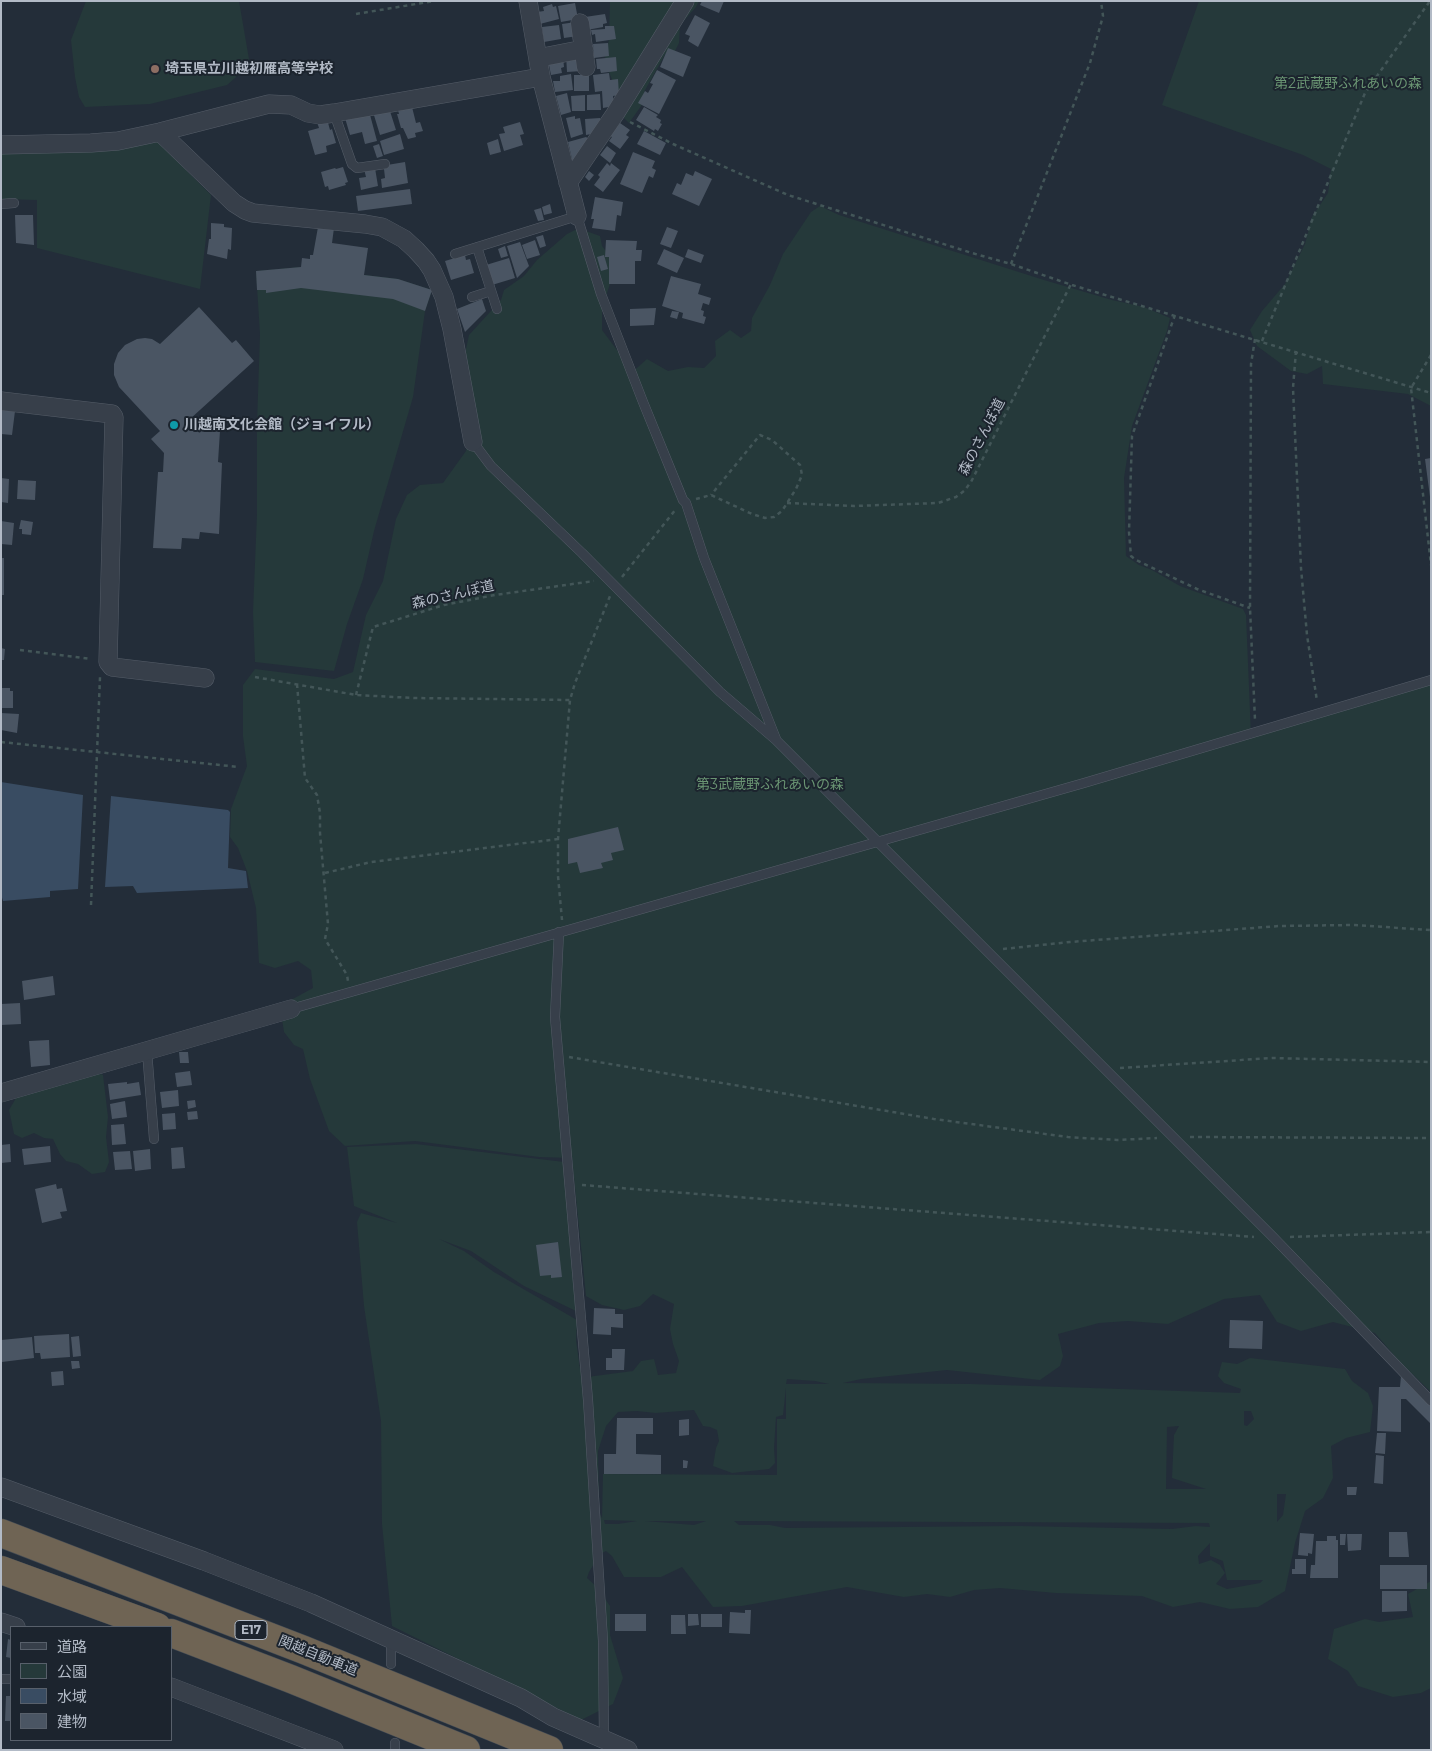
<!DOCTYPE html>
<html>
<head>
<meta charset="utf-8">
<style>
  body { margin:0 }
  #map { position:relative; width:1432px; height:1751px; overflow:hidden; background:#232d39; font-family:Montserrat,"Noto Sans JP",sans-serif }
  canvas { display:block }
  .frame { position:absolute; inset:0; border:2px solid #b2bac6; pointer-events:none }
  .legend { position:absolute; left:10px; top:1626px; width:162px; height:115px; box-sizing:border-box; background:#1c242e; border:1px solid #58606b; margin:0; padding:6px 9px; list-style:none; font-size:15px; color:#b2bac6 }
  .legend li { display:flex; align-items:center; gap:10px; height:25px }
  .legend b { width:25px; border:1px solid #58606b }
</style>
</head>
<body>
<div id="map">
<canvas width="1432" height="1751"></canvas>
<div class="frame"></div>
<ul class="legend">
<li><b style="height:6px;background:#373f4a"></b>道路</li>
<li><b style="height:14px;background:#25393a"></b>公園</li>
<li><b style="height:14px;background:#394c62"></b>水域</li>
<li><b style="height:14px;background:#4a5563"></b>建物</li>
</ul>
</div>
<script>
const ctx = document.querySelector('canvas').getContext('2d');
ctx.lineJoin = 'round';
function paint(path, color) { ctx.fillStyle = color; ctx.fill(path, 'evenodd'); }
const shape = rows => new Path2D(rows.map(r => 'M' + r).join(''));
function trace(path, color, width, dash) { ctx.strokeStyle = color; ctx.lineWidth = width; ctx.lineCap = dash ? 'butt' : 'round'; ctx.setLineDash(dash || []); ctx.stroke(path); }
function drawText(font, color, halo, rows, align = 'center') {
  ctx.font = font + ' Montserrat,"Noto Sans JP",sans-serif'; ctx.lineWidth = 4; ctx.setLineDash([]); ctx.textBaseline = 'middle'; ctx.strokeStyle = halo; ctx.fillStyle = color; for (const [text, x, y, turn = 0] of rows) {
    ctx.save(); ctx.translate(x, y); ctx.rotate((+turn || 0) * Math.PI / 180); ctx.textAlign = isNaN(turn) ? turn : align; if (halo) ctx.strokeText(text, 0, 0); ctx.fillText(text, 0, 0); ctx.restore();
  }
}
const green = shape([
  [86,1,239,1,250,65,227,85,150,104,85,107,79,97,75,77,71,40],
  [610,1,699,1,696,7,680,25,679,43,675,51,667,51,644,92,644,102,629,123,619,113,618,94,606,65,605,56,609,40],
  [1199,1,1431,1,1431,406,1408,394,1323,384,1322,366,1307,374,1291,371,1257,346,1250,330,1262,311,1285,284,1305,244,1312,217,1328,193,1331,169,1303,155,1162,105],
  [158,142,211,195,200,289,37,248,37,200,1,199,1,150,125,147],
  [820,206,839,215,1044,280,1112,300,1144,307,1170,318,1167,331,1132,426,1124,478,1126,556,1139,565,1152,570,1180,586,1243,609,1246,615,1251,736,1431,684,1431,1392,1399,1361,1375,1333,1333,1322,1301,1331,1277,1322,1260,1295,1224,1299,1168,1324,1128,1321,1099,1323,1058,1334,1063,1356,1060,1366,1040,1380,947,1370,861,1379,843,1383,971,1384,1240,1393,1241,1389,1224,1383,1218,1376,1222,1362,1237,1364,1250,1358,1345,1369,1352,1381,1368,1393,1373,1406,1370,1432,1346,1438,1331,1446,1333,1478,1323,1498,1305,1511,1295,1543,1285,1591,1258,1607,1230,1609,1200,1602,1173,1607,1142,1596,1056,1593,1000,1588,974,1590,950,1597,927,1594,904,1597,847,1587,742,1606,713,1607,682,1567,661,1577,624,1577,612,1556,606,1551,600,1554,589,1572,587,1578,597,1587,610,1606,610,1635,623,1678,613,1704,581,1720,392,1626,382,1524,381,1421,364,1306,357,1222,361,1213,397,1223,354,1206,347,1147,416,1144,564,1162,576,1311,524,1286,471,1251,439,1239,464,1251,494,1272,577,1320,576,1340,580,1369,587,1377,633,1371,641,1361,654,1359,658,1375,676,1373,679,1361,673,1344,670,1329,674,1304,653,1294,640,1306,624,1310,602,1305,586,1296,572,1158,539,1157,415,1141,345,1146,329,1131,310,1079,303,1049,294,1045,284,1032,280,1006,313,988,311,970,298,961,275,968,259,963,256,908,247,871,238,848,230,837,231,809,247,766,243,736,243,685,255,669,334,679,353,672,366,615,383,581,396,519,407,495,420,485,443,483,466,451,475,406,465,354,469,335,501,300,504,290,524,276,537,260,567,234,575,230,586,231,600,236,602,246,614,261,612,278,602,308,602,330,623,358,629,375,647,359,668,371,688,367,704,368,716,356,715,341,730,330,741,338,751,331,752,318,770,285,783,254,811,212],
  [787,1379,815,1381,829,1384,786,1384],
  [786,1388,786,1419,777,1419,777,1475,603,1474,602,1518,599,1512,598,1451,606,1426,618,1412,637,1411,656,1413,694,1410,703,1426,710,1427,717,1430,719,1441,716,1448,713,1466,732,1473,769,1469,775,1463,774,1448,776,1417,783,1415],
  [1244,1411,1251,1411,1254,1419,1247,1426,1244,1425],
  [1179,1426,1174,1435,1172,1478,1206,1489,1166,1489,1167,1427],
  [1277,1494,1286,1494,1283,1515,1277,1522],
  [604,1520,637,1521,618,1524,605,1524],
  [645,1521,706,1521,694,1525],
  [734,1521,1209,1523,1210,1527,1196,1526,1172,1529,1018,1526,785,1528,770,1525,739,1525],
  [1210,1543,1210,1556,1223,1561,1227,1580,1263,1580,1260,1583,1227,1589,1216,1584,1225,1573,1220,1565,1211,1560,1199,1564,1198,1556],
  [301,267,398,279,432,290,425,311,413,397,374,531,363,579,347,624,334,671,255,662,253,612,257,514,257,424,260,334,256,271],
  [95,1072,103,1075,108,1117,106,1137,109,1162,105,1172,92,1174,78,1164,66,1161,60,1154,53,1139,44,1138,34,1133,22,1138,14,1134,9,1110,19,1093],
  [1431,1581,1431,1688,1421,1693,1393,1697,1358,1686,1348,1671,1328,1659,1334,1629,1365,1619,1379,1622,1413,1617,1408,1594]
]);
const water = shape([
  [1,782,83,795,78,889,50,891,50,897,3,901,1,894],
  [111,796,228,810,230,812,228,868,246,871,248,888,137,893,133,886,105,887]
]);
const building = shape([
  [702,1,724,1,719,13,700,5],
  [575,3,578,19,561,22,558,6],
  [552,4,553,7,556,6,559,19,540,24,537,12,544,11,543,7],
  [605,14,607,23,603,24,603,27,587,30,585,17],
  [695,15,710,23,698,47,688,41,690,36,685,34],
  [576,22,578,36,564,38,562,24],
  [559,25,561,39,544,42,542,27],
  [605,26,614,26,616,39,596,42,595,34,592,35,591,30,605,29],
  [608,43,609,56,594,58,593,44],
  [668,48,691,57,683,77,660,67],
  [580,54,582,71,567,72,566,55],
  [563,57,564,67,561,68,562,73,551,75,548,60],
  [616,57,617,71,601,73,600,69,597,69,596,59],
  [657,70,676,80,659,114,638,103,645,91,648,93,653,84,650,83],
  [609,73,610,80,618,79,619,95,613,96,614,106,603,108,602,91,595,92,593,75],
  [571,74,573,90,555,92,553,81,560,81,560,76],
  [574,75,589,75,589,91,574,91],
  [567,93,571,112,561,115,556,96],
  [600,94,601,110,587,110,587,95],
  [585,95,585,111,572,111,571,96],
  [412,107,416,123,420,122,423,131,415,133,416,137,408,139,403,128,401,128,397,114,399,114,398,110],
  [644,107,658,115,656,117,661,120,660,123,662,124,658,131,655,129,654,131,636,120],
  [389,108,396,130,380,135,373,112],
  [369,111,377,141,365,144,362,132,350,135,345,118],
  [575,116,575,119,580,118,583,134,571,138,566,118],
  [600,118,601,128,597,133,586,135,585,119],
  [327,119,330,130,332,129,336,143,326,146,327,152,315,155,308,131,319,128,317,122],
  [520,122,524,134,520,135,523,145,504,151,499,134,505,133,503,127],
  [620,123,630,130,626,135,629,137,620,149,609,141,612,137,610,136],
  [644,131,666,143,660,155,637,144],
  [400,134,404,149,384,155,380,141],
  [586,137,592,141,573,163,568,142],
  [498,139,501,152,490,155,487,143],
  [379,144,383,156,377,158,373,146],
  [607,146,616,153,610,163,600,155],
  [633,152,655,161,652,168,656,170,653,178,649,176,642,193,620,184],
  [405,162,408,183,382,188,381,179,385,178,384,169,387,168,387,165],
  [607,163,610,166,611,163,620,170,603,192,594,185,600,177,598,175],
  [343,167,348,182,345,183,346,185,329,190,328,186,325,187,321,172,335,168,336,169],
  [375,168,378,186,361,190,359,178,366,177,364,169],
  [589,171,594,175,589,181,585,177],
  [695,171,712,179,699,206,672,194,677,183,681,185,686,173,693,176],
  [410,189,412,204,358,211,356,196],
  [595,197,623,202,621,216,617,215,615,231,592,228,594,219,591,219],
  [550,204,552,213,544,215,542,207],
  [541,208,544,220,538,221,534,210],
  [15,215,33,215,34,245,16,243],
  [211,223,224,224,224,227,232,228,231,250,228,249,227,259,207,254,209,239,211,239],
  [318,227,334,228,332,243,368,248,364,275,398,279,432,290,425,311,393,299,301,288,266,293,266,290,257,290,256,271,301,267,302,258,310,259,310,255,313,255],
  [667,227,678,231,671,248,660,244],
  [543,235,546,246,540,248,536,237],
  [535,240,540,255,527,259,522,245],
  [606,240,637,241,636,250,642,250,641,261,635,261,635,284,609,284,609,257,605,257],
  [520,242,529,266,517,278,507,246],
  [505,246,508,256,501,258,498,249],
  [664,249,684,258,677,273,657,264],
  [688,249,704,255,701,263,685,257],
  [465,255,466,260,470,259,474,273,451,280,445,261],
  [604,255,608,269,601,271,597,257],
  [509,258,515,278,492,285,486,265],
  [671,276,701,284,698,294,711,298,709,305,703,303,701,310,704,311,703,316,706,317,704,324,682,318,683,313,662,306],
  [482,299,486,311,465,332,457,309],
  [199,307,232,343,236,340,254,361,190,419,199,430,220,431,218,462,222,463,219,534,200,532,199,539,182,538,181,549,153,548,158,472,163,472,164,453,151,439,160,431,119,387,114,375,114,364,118,353,125,345,137,339,145,338,152,339,160,344],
  [656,308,654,325,630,326,630,309],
  [672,311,679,312,677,319,670,317],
  [1,409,15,411,12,435,1,434],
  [1431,458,1431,497,1430,497,1425,459],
  [1,478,9,479,8,503,1,502],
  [18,480,36,481,35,500,17,499],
  [21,520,33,522,31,535,22,534,22,529,19,529],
  [1,521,14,523,12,545,1,544],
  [1,558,4,558,4,595,1,595],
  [1,648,5,649,4,660,1,660],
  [1,688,10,688,10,691,13,691,13,708,1,708],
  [1,713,19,714,17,733,1,730],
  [618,827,624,850,611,853,613,860,601,863,603,868,580,873,577,862,568,864,568,839],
  [53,976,55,995,24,1000,22,981],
  [20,1003,21,1024,1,1025,1,1004],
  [49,1040,50,1065,31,1067,29,1041],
  [179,1052,188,1052,189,1063,180,1063],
  [190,1071,192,1085,177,1087,175,1073],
  [127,1082,127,1084,139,1082,141,1095,110,1100,108,1084],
  [178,1090,179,1106,162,1108,160,1092],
  [195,1100,196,1107,188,1109,187,1101],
  [125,1101,127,1117,112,1119,110,1104],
  [197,1111,198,1119,188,1120,187,1112],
  [175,1113,176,1129,163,1130,162,1114],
  [124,1124,126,1144,112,1145,111,1125],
  [10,1144,11,1162,1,1163,1,1145],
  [50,1146,51,1162,24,1165,22,1149],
  [183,1147,185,1168,172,1169,171,1148],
  [150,1149,151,1169,135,1171,133,1151],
  [130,1151,132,1169,115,1170,113,1152],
  [56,1184,57,1189,62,1188,67,1211,60,1212,62,1218,42,1223,35,1189],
  [558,1242,562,1277,551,1278,551,1275,540,1276,536,1245],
  [594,1308,615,1309,615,1314,623,1314,623,1328,611,1327,611,1335,593,1334],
  [1230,1320,1263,1321,1262,1349,1229,1348],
  [69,1334,70,1357,41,1359,40,1353,35,1353,34,1336],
  [79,1336,81,1356,73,1357,71,1337],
  [32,1337,34,1358,2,1362,1,1340],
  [612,1349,625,1349,624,1370,606,1370,606,1358,612,1358],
  [71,1361,79,1361,80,1368,72,1369],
  [63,1371,64,1385,52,1386,51,1372],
  [1401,1376,1431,1407,1431,1424,1406,1399,1401,1399,1401,1432,1377,1431,1379,1387,1400,1387],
  [617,1418,653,1418,653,1434,636,1434,636,1454,661,1455,661,1474,604,1474,604,1454,616,1454],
  [689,1419,689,1435,679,1436,679,1420],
  [1377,1433,1386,1433,1385,1454,1375,1453],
  [1376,1455,1384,1456,1383,1484,1374,1483],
  [683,1460,688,1461,687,1468,683,1468],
  [1347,1487,1357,1487,1356,1495,1347,1495],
  [1389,1532,1407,1532,1409,1557,1389,1557],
  [1300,1533,1314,1534,1312,1554,1308,1553,1308,1556,1298,1555],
  [1340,1534,1346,1534,1345,1545,1340,1545],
  [1347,1534,1362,1534,1361,1550,1348,1551],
  [1327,1536,1336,1536,1336,1540,1338,1540,1338,1578,1310,1578,1311,1565,1315,1565,1316,1541,1327,1541],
  [1295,1559,1306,1559,1306,1574,1292,1574,1292,1569,1295,1569],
  [1380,1565,1427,1565,1427,1589,1380,1589],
  [1382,1591,1407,1591,1407,1611,1382,1612],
  [745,1610,751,1610,750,1634,729,1633,730,1612,745,1613],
  [615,1614,646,1614,646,1631,615,1631],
  [688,1614,698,1614,699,1625,688,1626],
  [701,1614,722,1614,722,1627,701,1627],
  [671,1615,685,1615,686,1634,671,1634],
  [8,1639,11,1640,11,1658,6,1657],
  [6,1696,11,1696,11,1721,5,1721]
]);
const path = shape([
  [356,14,434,1],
  [630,122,673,144,788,195,972,253,1011,264,1072,285,1431,393],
  [1011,264,1090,63,1103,16,1101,1],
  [1175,315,1132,436,1129,532,1131,556,1136,560,1197,589,1250,608],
  [1255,339,1251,364,1250,608,1255,720],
  [1262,341,1365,93,1430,1],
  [1296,351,1293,388,1301,568,1307,635,1317,701],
  [1431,355,1411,388,1431,565],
  [696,499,711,495,752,514,765,518,774,517,782,511,796,489,802,475,800,465,772,440,760,435,711,495],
  [787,503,854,506,938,503,956,497,964,491,971,482,1071,284],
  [622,577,676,509],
  [20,650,91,659],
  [255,677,356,695,414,698,570,700],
  [297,684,305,778,317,795,320,813,320,833,328,924,325,939,347,975,348,981],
  [356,695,373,627,444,605,495,595,594,581],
  [1,742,239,767],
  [325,873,371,862,558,839],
  [91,905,100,677],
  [562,920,558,876,558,839,570,700,575,683,610,596],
  [1003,949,1070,942,1279,926,1353,925,1431,930],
  [569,1057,934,1119,1068,1137,1117,1140,1157,1138],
  [1120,1068,1272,1058,1431,1062],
  [1190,1137,1431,1138],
  [582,1185,1254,1237],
  [1290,1237,1431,1232]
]);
const lane = shape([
  [334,113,352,164,357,168,385,164],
  [1,204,14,203],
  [477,247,497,309],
  [455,254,577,216,601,294,643,402,683,500,686,503,704,558,776,739],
  [472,297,491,291],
  [473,442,491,466,582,553,720,692,776,740,1274,1238,1431,1401],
  [559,932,555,1017,588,1400,603,1641,604,1740],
  [291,1009,1084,783,1431,680],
  [147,1051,154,1139],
  [391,1664,391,1639],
  [1,1679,11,1679],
  [395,1743,395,1750]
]);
const street = shape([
  [528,1,541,77,577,216],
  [580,23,586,67],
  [538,58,584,49],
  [160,132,234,203,245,210,253,213,365,224,382,227,404,239,416,250,426,261,432,270,444,297,452,329,473,442],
  [1,145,91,143,118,141,160,132,269,104,291,105,308,113,320,115,334,113,541,77],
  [568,183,615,114,685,1],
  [1,401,112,414,114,417,112,499,108,662,112,667,205,678],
  [1,1093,291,1009],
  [1,1487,204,1561,311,1603,521,1698,553,1717,628,1750],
  [1,1622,16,1627],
  [171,1687,334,1750]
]);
const highway = shape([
  [1,1533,304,1650,549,1750],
  [1,1570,157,1627],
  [171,1633,291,1679,466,1750]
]);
const markers = [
  [155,69,5,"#8d6e63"],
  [174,425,5,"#0f9aa8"]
];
const shields = [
  [251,1630,32]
];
const shieldNames = [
  ["E17",251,1630]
];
const poiNames = [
  ["埼玉県立川越初雁高等学校",165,69],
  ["川越南文化会館（ジョイフル）",184,425]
];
const parkNames = [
  ["第2武蔵野ふれあいの森",1348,84],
  ["第3武蔵野ふれあいの森",770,785]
];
const streetNames = [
  ["森のさんぽ道",982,437,-63],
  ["森のさんぽ道",453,595,-13],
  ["関越自動車道",318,1656,22]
];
paint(green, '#25393a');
paint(water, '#394c62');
paint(building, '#4a5563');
trace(lane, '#555d68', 10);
trace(street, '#555d68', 19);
trace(highway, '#424a54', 29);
trace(path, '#435658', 2.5, [4, 4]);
trace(lane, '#373f4a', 9);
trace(street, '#373f4a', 18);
trace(highway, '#6f6454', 28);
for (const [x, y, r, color] of markers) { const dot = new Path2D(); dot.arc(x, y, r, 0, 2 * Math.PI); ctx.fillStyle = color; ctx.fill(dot); trace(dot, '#1c242e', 2); }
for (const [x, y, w] of shields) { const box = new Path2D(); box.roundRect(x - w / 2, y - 9.5, w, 19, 4); ctx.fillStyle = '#1c242e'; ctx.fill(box); trace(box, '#b2bac6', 1); }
drawText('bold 12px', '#b2bac6', null, shieldNames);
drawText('bold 14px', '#b2bac6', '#1c242e', poiNames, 'left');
drawText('14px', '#6a9573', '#1c242e', parkNames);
drawText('14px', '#b2bac6', '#1c242e', streetNames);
</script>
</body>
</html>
